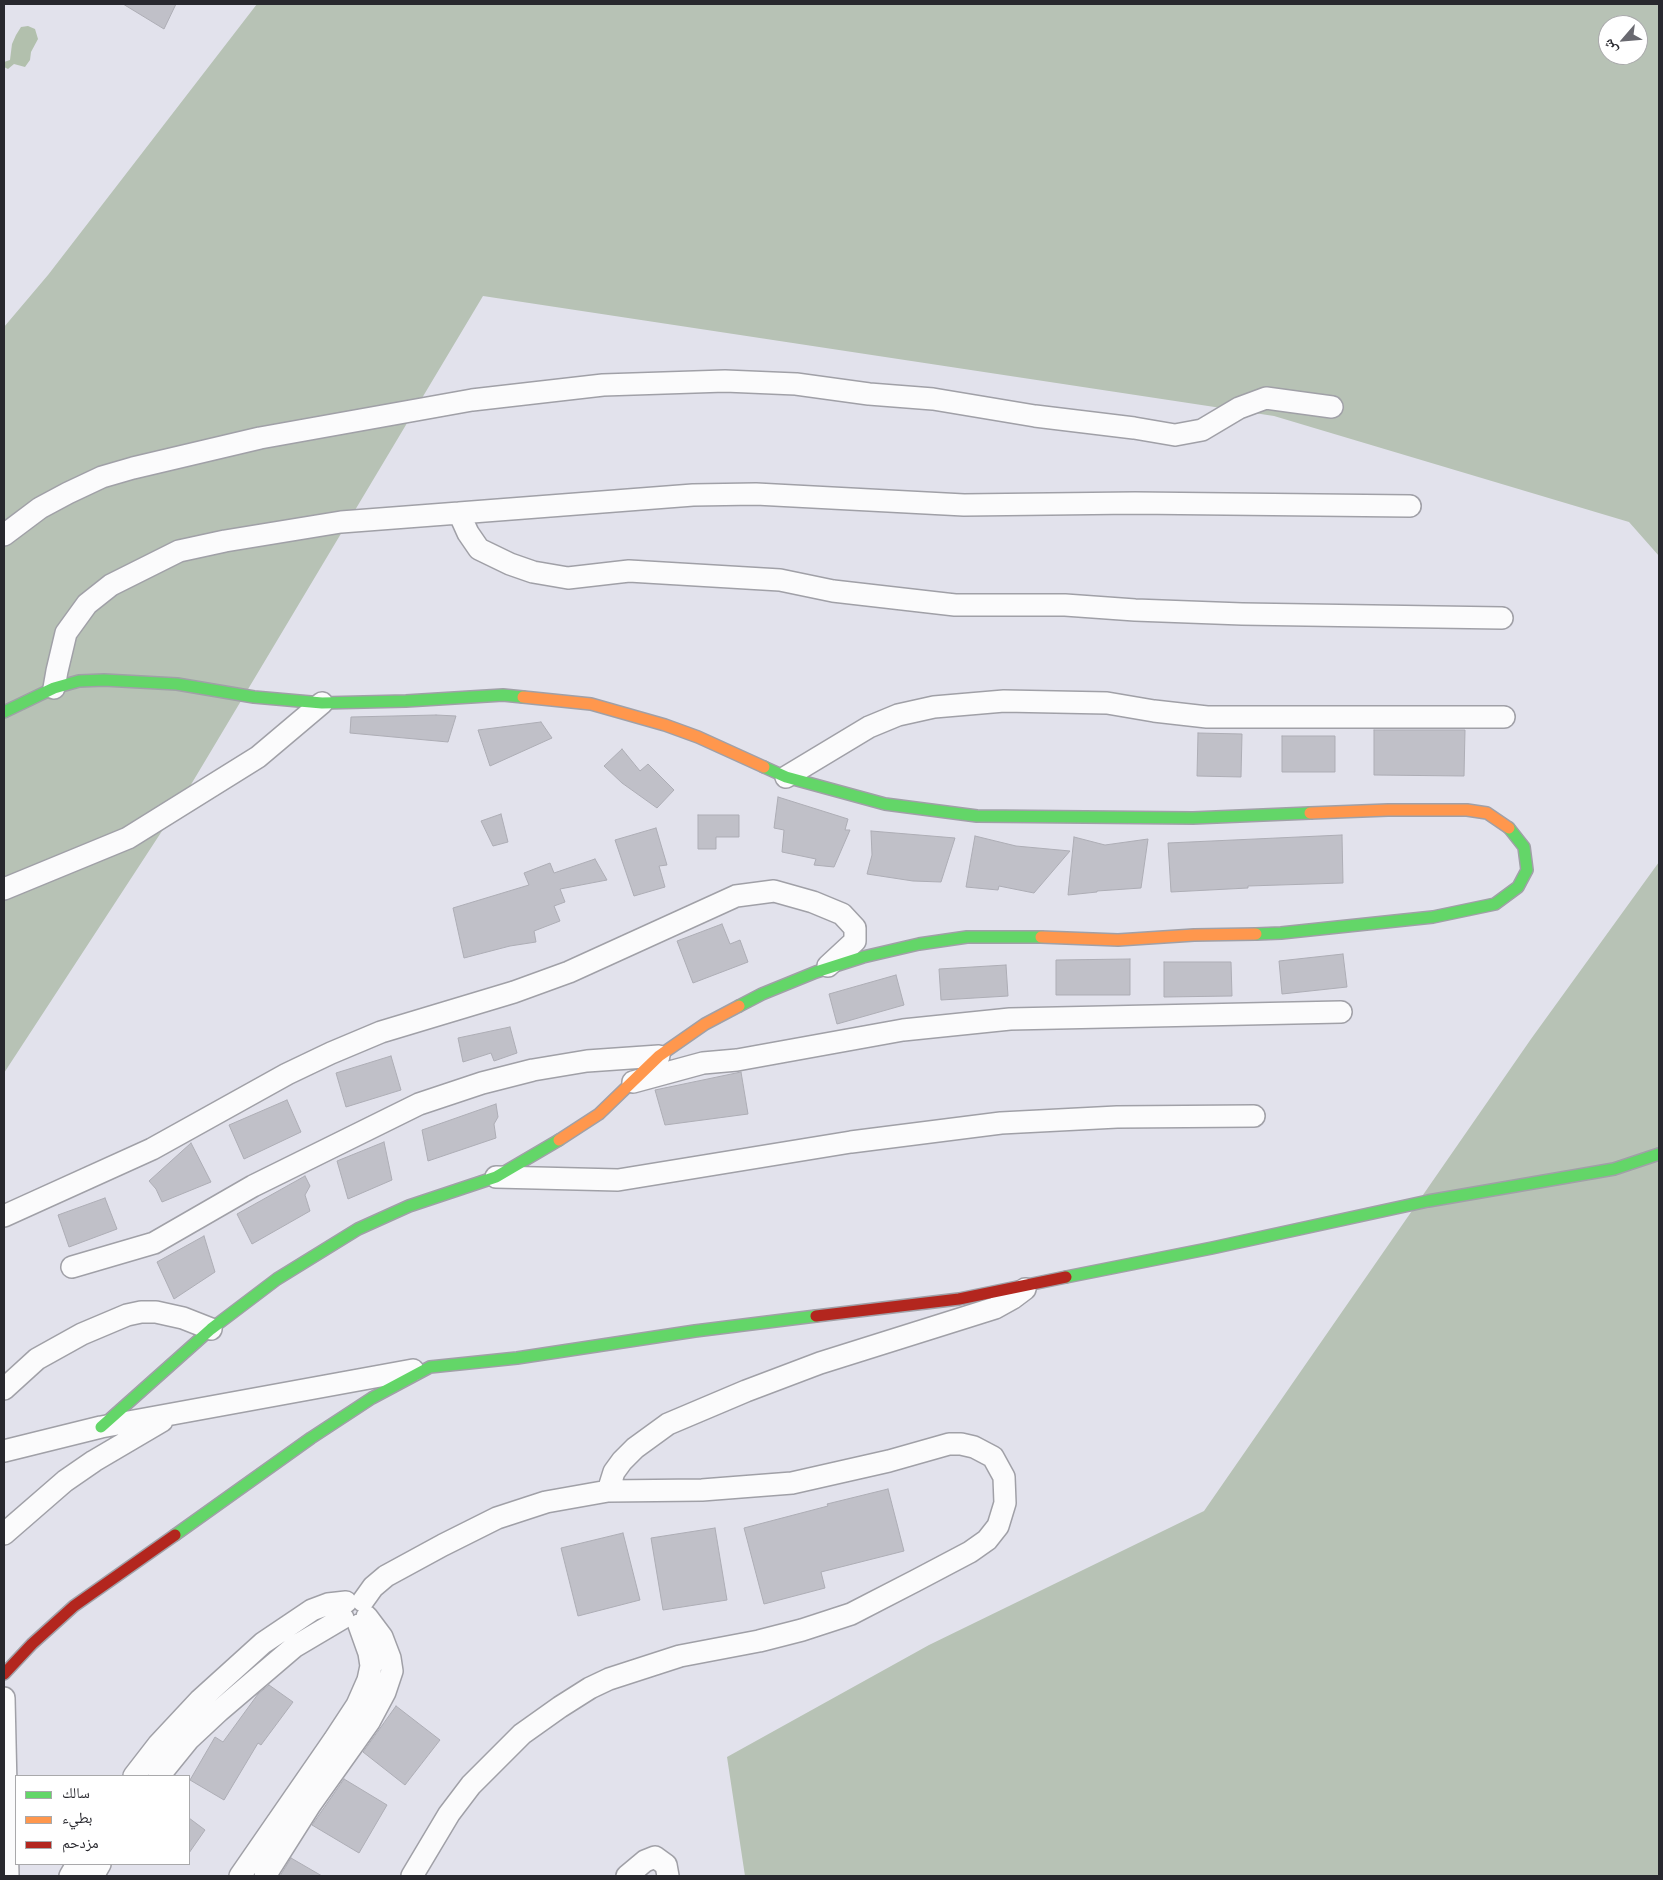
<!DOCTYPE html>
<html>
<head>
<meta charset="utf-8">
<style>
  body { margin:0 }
  #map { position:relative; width:1663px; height:1880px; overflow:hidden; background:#e2e2ec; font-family:Signika,"Noto Naskh Arabic",sans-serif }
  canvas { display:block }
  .frame { position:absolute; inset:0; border:5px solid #28282e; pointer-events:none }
  .legend { position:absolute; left:15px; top:1775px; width:175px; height:90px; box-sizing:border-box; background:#fff; border:1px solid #a9a9ab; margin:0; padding:6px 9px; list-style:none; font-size:15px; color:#28282e }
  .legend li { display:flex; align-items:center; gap:10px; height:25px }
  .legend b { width:25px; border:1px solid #a9a9ab }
  .north { position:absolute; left:1598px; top:15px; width:50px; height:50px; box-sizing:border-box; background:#fff; border:1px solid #a9a9ab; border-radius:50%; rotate:243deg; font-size:14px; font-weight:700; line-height:20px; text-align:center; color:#28282e }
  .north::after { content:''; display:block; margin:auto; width:18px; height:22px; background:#696970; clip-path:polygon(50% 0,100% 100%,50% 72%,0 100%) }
</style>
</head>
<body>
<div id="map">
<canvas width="1663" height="1880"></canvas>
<div class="frame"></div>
<ul class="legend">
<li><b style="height:6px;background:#63d668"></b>سالك</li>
<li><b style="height:6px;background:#ff974d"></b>بطيء</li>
<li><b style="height:6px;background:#b3261e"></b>مزدحم</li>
</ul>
<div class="north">ش</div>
</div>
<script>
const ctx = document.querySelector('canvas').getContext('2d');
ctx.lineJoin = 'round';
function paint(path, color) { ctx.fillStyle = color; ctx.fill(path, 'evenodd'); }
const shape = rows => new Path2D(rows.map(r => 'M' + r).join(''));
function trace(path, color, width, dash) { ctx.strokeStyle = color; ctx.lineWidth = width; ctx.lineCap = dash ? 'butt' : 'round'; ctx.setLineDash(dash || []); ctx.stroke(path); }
const forest = shape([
  [257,4,1659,4,1659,556,1629,522,1274,416,483,296,177,808,4,1073,4,327,48,275],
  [1608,25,1638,25,1638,55,1608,55],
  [1659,862,1659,1876,745,1876,727,1757,929,1645,1204,1511,1531,1039]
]);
const water = shape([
  [28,26,35,29,38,39,31,52,30,60,25,67,14,64,8,69,4,67,4,62,10,60,12,44,16,35,21,27]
]);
const building = shape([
  [123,4,176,4,164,29,123,4],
  [436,715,456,716,448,742,350,733,351,717,436,715],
  [541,722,552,738,490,766,478,730,541,722],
  [1374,730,1465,730,1464,776,1374,775,1374,730],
  [1198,733,1242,734,1241,777,1197,776,1198,733],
  [1282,736,1335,736,1335,772,1282,772,1282,736],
  [622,749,640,771,648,764,674,790,657,808,622,783,604,766,622,749],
  [778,797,848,819,845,830,850,830,834,867,814,865,816,859,782,852,784,830,774,828,778,797],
  [501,814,508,842,493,846,481,821,501,814],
  [698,815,739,815,739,837,716,837,716,849,698,849,698,815],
  [656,828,667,865,659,866,665,887,634,896,615,840,656,828],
  [871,831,955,838,941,882,913,881,867,874,872,855,871,831],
  [1342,835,1343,883,1248,886,1248,888,1171,892,1168,843,1342,835],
  [975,836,1016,846,1070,851,1034,893,999,886,998,890,966,887,975,836],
  [1074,837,1105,845,1148,839,1141,888,1097,891,1097,892,1068,895,1074,837],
  [595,859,607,880,560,889,565,902,554,906,560,921,534,931,536,942,510,946,464,958,453,908,529,885,524,873,550,863,554,873,595,859],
  [722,924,730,944,740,940,748,962,693,983,677,941,722,924],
  [1343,954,1347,987,1282,994,1279,961,1343,954],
  [1130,959,1130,995,1056,995,1056,960,1130,959],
  [1164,962,1231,962,1232,996,1164,997,1164,962],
  [1006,965,1008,996,941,1000,939,969,1006,965],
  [896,975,904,1005,837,1024,829,994,896,975],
  [510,1027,517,1053,494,1061,491,1053,463,1062,458,1038,510,1027],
  [391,1056,401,1090,346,1107,336,1073,391,1056],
  [741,1072,748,1114,665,1125,655,1090,741,1072],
  [287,1100,301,1132,244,1159,229,1125,287,1100],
  [496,1104,498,1117,494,1124,496,1138,428,1161,422,1130,496,1104],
  [384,1142,392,1180,348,1199,337,1161,384,1142],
  [191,1143,211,1182,162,1202,156,1189,149,1181,191,1143],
  [305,1176,310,1186,305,1195,310,1211,252,1244,237,1214,305,1176],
  [105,1198,117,1229,69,1247,58,1215,105,1198],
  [204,1236,215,1272,174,1299,157,1262,204,1236],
  [888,1489,904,1551,821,1572,825,1588,764,1604,744,1528,828,1506,827,1504,888,1489],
  [715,1528,727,1600,663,1610,651,1538,715,1528],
  [623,1533,640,1600,578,1616,561,1548,623,1533],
  [269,1685,293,1702,261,1745,258,1743,224,1800,190,1780,215,1737,223,1742,258,1694,269,1685],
  [396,1706,440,1740,405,1785,363,1752,396,1706],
  [344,1779,387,1805,359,1853,312,1825,344,1779],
  [189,1818,205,1830,189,1853,189,1818],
  [291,1858,322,1876,280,1876,291,1858]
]);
const street = shape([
  [459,513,693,495,756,494,964,505,1135,503,1410,506],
  [4,535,40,508,68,493,102,477,133,468,260,438,472,400,603,385,725,381,796,384,869,394,933,399,1035,416,1134,428,1175,435,1202,430,1239,408,1266,398,1332,407],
  [54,688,57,671,66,633,87,604,111,585,179,551,225,541,341,522,459,513,468,533,479,549,510,564,533,572,568,578,629,571,780,580,833,591,955,605,1065,605,1135,610,1242,614,1502,618],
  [786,777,869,727,898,715,934,707,1004,701,1107,703,1154,711,1207,717,1504,717],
  [4,889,128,838,258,757,322,703],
  [633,1082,703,1063,737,1060,903,1030,1010,1019,1341,1012],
  [496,1177,618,1180,851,1142,1001,1123,1117,1117,1254,1116],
  [4,1216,152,1149,287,1074,331,1053,381,1032,514,992,569,972,736,896,774,891,813,902,842,914,855,928,855,941,828,966],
  [72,1267,154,1243,253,1186,419,1104,482,1083,533,1070,587,1061,659,1056],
  [4,1389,37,1359,82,1334,127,1315,141,1312,156,1312,183,1318,211,1329],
  [4,1451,101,1427,413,1370],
  [608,1491,614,1472,622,1461,635,1448,668,1424,746,1391,820,1363,995,1308,1013,1298,1025,1289],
  [4,1534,65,1481,94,1461,162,1421],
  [363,1601,373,1587,386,1576,443,1545,497,1518,546,1502,608,1491,702,1490,792,1483,889,1461,949,1444,961,1444,974,1447,993,1457,1004,1477,1005,1503,998,1526,987,1540,970,1552,915,1581,851,1614,802,1630,759,1641,680,1656,609,1679,590,1688,560,1707,522,1734,471,1785,449,1814,412,1876],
  [4,1698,8,1876],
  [134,1776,158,1745,200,1700,263,1643,312,1610,328,1604,346,1602],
  [159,1776,189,1739,219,1711,294,1647,343,1618],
  [70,1876,77,1864],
  [93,1876,100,1864],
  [240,1876,334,1740,357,1705,368,1680,371,1666,369,1653,359,1625],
  [265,1876,310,1805,369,1722,385,1692,392,1671,390,1658,382,1637,367,1617],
  [627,1876,645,1861,655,1857,666,1865,668,1876]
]);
const fast = shape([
  [4,712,54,688,79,681,104,680,177,684,254,697,322,703,406,701,503,695,523,697],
  [764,767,786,777,885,804,977,816,1193,818,1310,813],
  [1256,934,1281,933,1433,917,1495,904,1518,887,1527,870,1524,847,1509,828],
  [739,1006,762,994,816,972,863,957,919,944,967,937,1041,937],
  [1066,1277,1212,1248,1428,1201,1614,1169,1659,1154],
  [101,1427,211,1329,277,1279,358,1229,409,1206,496,1177,559,1140],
  [175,1535,311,1438,372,1398,430,1367,517,1358,695,1331,816,1316]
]);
const slow = shape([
  [523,697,591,704,665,725,698,737,764,767],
  [1310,813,1388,810,1467,810,1487,813,1509,828],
  [1041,937,1118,940,1194,935,1256,934],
  [559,1140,599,1114,659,1056,705,1024,739,1006]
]);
const jam = shape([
  [816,1316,959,1299,1066,1277],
  [4,1674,32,1644,74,1606,175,1535]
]);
paint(forest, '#b7c2b5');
paint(water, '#b2c0ad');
paint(building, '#c0c0c8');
trace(building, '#adadb5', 1);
trace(street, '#a0a0a7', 24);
trace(fast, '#a0a0a7', 14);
trace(slow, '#a0a0a7', 14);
trace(jam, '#a0a0a7', 14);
trace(street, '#fbfbfc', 21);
trace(fast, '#63d668', 11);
trace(slow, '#ff974d', 11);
trace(jam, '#b3261e', 11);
</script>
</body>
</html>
